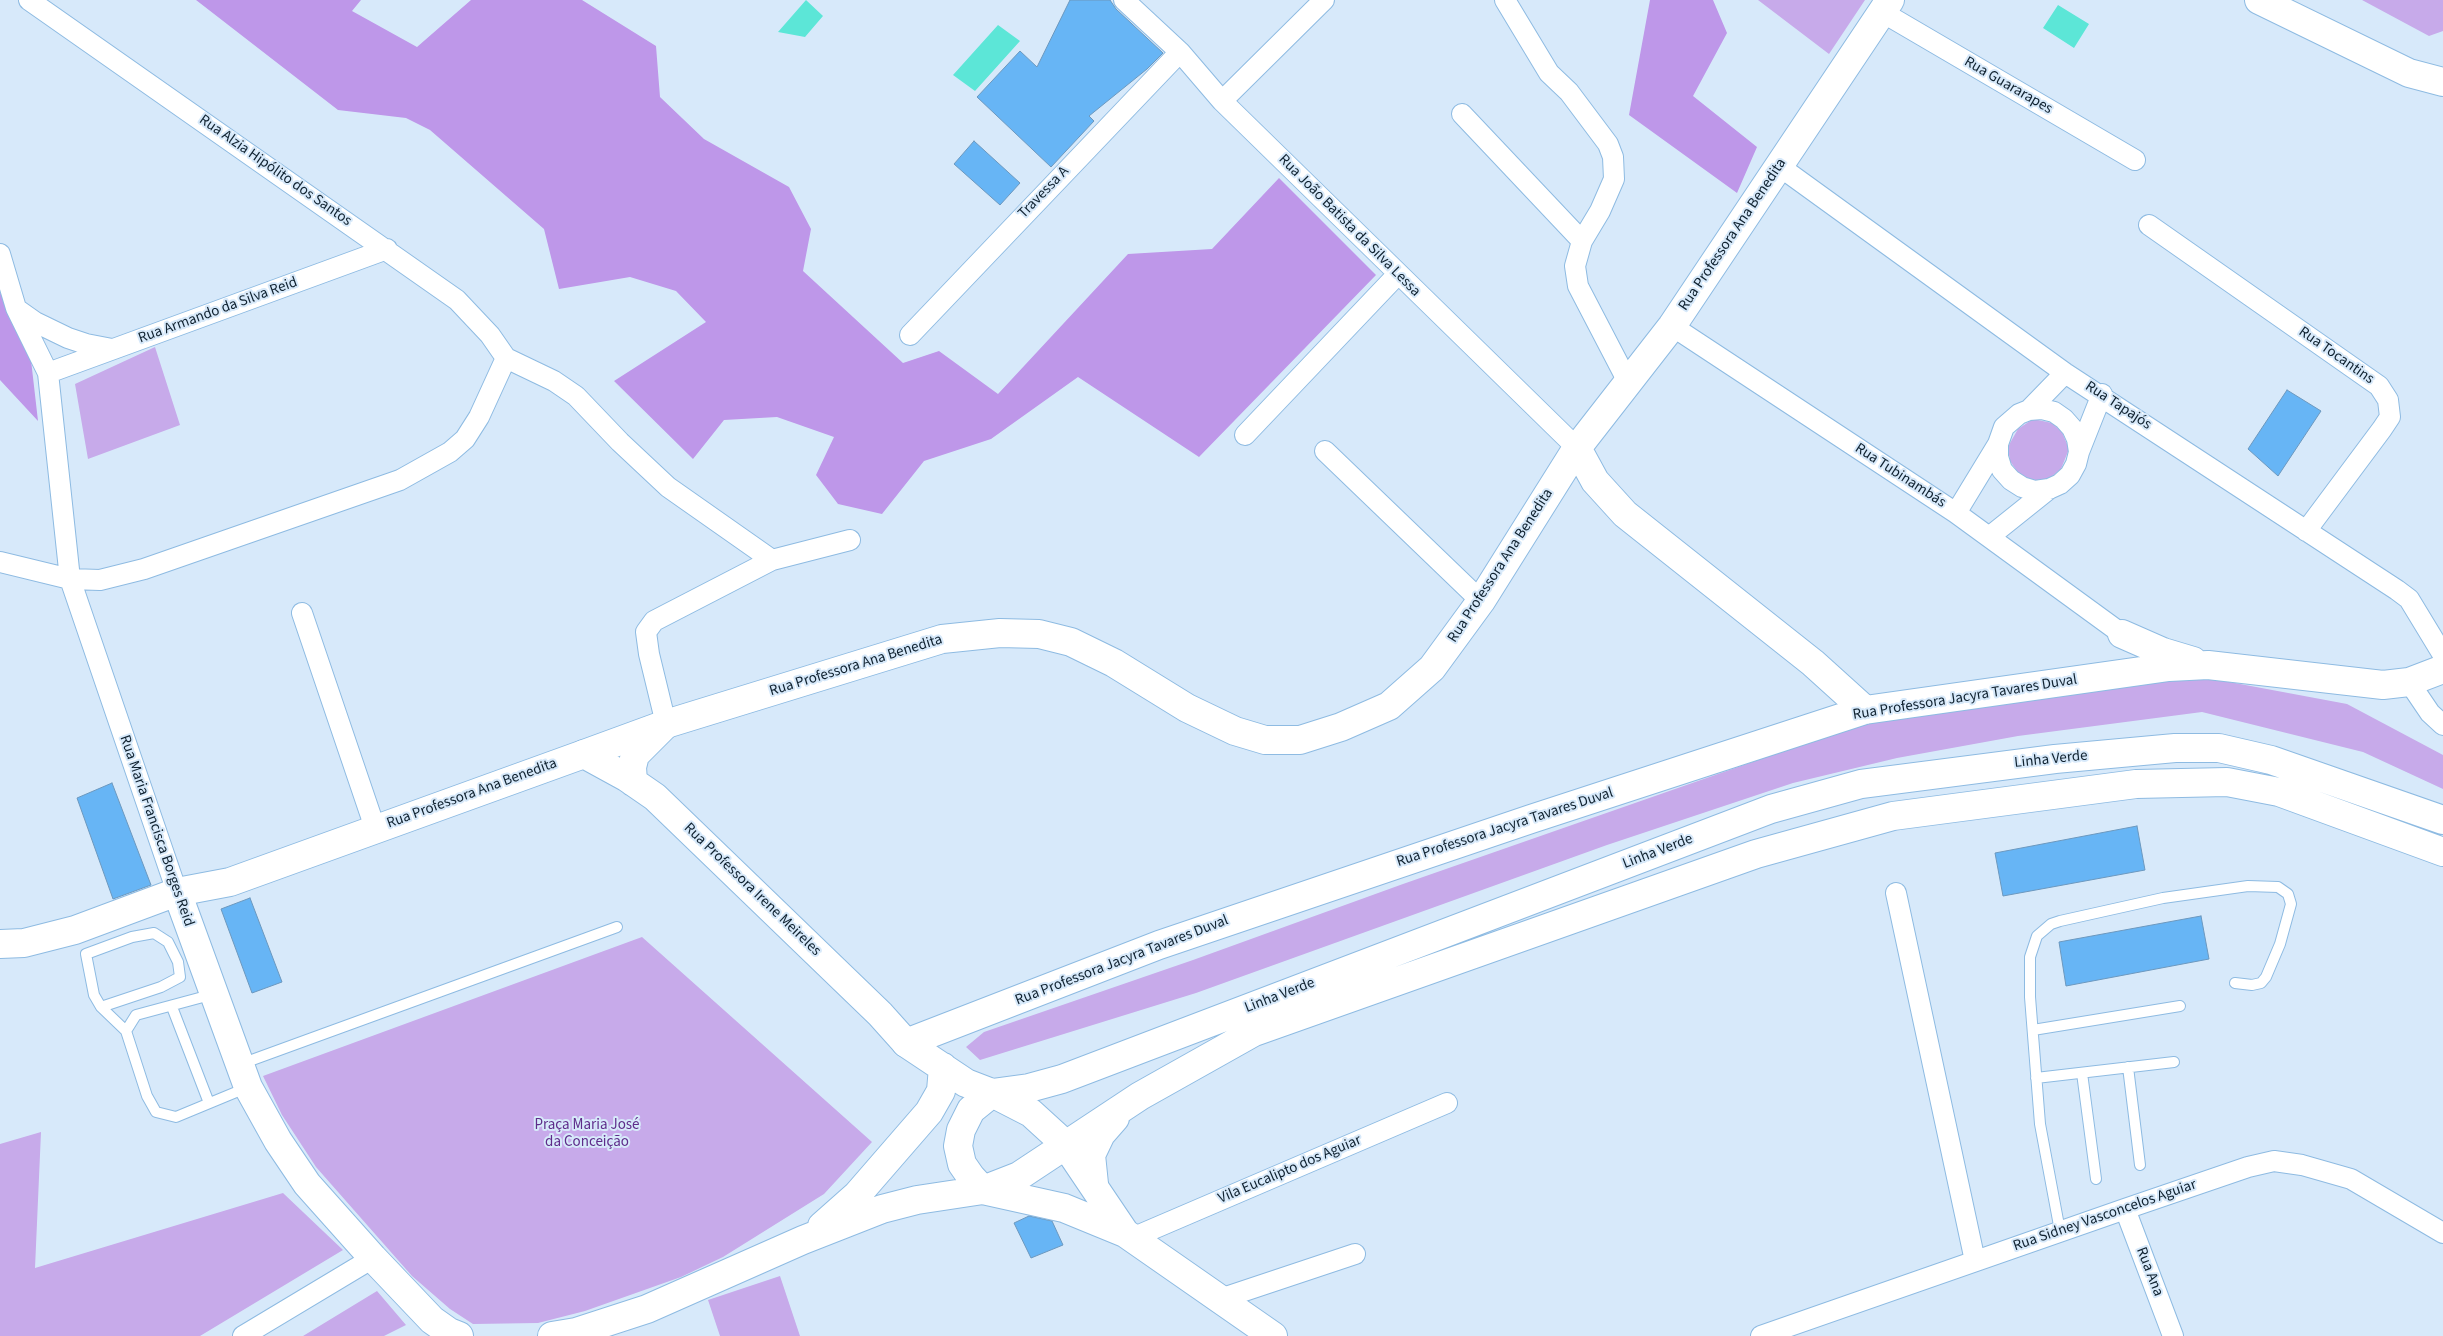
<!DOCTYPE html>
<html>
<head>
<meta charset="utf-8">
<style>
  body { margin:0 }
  canvas { display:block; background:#d7e9fa }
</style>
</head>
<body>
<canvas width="2443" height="1336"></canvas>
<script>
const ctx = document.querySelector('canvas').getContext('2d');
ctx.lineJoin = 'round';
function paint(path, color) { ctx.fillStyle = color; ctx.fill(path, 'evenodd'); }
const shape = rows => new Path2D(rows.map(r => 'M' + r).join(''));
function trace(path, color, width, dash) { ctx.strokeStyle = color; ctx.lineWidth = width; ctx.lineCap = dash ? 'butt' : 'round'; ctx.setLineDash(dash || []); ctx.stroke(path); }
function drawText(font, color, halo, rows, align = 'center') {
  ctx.font = font + ' "Source Sans 3",sans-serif'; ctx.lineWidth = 4; ctx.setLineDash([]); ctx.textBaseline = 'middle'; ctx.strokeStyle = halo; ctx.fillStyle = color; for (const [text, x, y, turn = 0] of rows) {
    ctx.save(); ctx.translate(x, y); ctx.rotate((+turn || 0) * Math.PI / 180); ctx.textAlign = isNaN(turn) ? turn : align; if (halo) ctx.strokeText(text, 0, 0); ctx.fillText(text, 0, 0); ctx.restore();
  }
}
const green = shape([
  [1758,0,1865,0,1829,54],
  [2362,0,2443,0,2443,31,2429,36],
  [155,347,180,425,88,459,75,384],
  [2033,419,2052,423,2062,432,2069,449,2061,469,2045,482,2021,477,2010,461,2008,448,2010,443,2018,429],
  [2192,675,2347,704,2443,755,2443,789,2363,752,2202,712,2018,736,1897,758,1793,783,1607,845,1196,993,980,1060,966,1047,984,1032,1193,960,1403,884,1761,759,1876,715],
  [642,937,872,1142,824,1194,723,1257,681,1277,585,1311,538,1323,473,1324,450,1309,412,1276,316,1167,282,1115,263,1076],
  [41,1132,35,1268,283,1193,343,1250,200,1336,0,1336,0,1144],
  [780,1276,800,1336,720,1336,708,1300],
  [377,1291,406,1325,384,1336,303,1336]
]);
const forest = shape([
  [196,0,361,0,352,11,417,47,471,0,582,0,656,46,660,97,704,139,789,187,811,229,803,271,903,363,939,351,998,394,1128,254,1212,249,1279,178,1376,275,1199,457,1078,377,991,439,924,461,882,514,838,504,816,475,834,437,777,417,724,420,693,459,614,381,706,322,676,291,630,277,559,289,544,229,430,130,406,118,338,110],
  [1650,0,1713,0,1727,33,1693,96,1757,147,1737,193,1629,115],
  [0,292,31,360,38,421,0,380]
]);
const water = shape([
  [806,0,823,16,805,37,778,32],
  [2058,5,2089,24,2074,48,2043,28],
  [998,25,1020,41,975,91,953,75]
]);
const building = shape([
  [1070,0,1110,0,1116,9,1163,53,1147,69,1089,116,1094,121,1051,167,977,97,1020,51,1037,67,1070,0],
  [974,141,1020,183,1000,205,954,164,974,141],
  [2287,390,2321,411,2278,476,2248,449,2287,390],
  [112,783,151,885,113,899,77,798,112,783],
  [2137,826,2145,870,2003,896,1995,853,2137,826],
  [250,898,282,982,252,993,221,909,250,898],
  [2201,916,2209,959,2066,986,2059,942,2201,916],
  [1029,1216,1052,1221,1063,1245,1031,1258,1014,1223,1029,1216]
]);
const lane = shape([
  [214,994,136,1015,126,1031,147,1096,156,1112,176,1117,246,1088],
  [101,1007,161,987,180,977,178,962,168,942,154,933,132,937,86,954,94,995,101,1007,126,1031],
  [172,1007,209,1103],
  [2033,1030,2180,1006],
  [241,1064,617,927],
  [2128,1067,2140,1165],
  [2082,1073,2096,1179],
  [2036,1078,2174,1062],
  [2060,1231,2040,1124,2030,997,2030,957,2037,936,2051,924,2060,921,2163,898,2248,886,2278,887,2288,894,2291,904,2280,944,2266,977,2261,983,2252,985,2235,983]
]);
const street = shape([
  [29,0,457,300,490,335,506,358,554,381,576,396,620,442,668,487,772,560],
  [1124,0,1180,52,1222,101,1577,448],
  [1505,0,1549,73,1569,92,1608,144,1613,157,1614,179,1600,211,1582,241,1575,266,1578,286,1629,384],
  [1882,12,2135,160],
  [1222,101,1324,0],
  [1462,114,1582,241],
  [1779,166,2065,373,2397,590,2409,599,2443,655],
  [2149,225,2379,386,2388,400,2390,417,2382,429,2306,531],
  [0,254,16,308,48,373,70,579,177,892],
  [18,310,35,322,68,338,86,344,112,349],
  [1672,326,1956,513,2122,634],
  [910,335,1180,52],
  [48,373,387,249],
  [2029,410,2065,373],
  [1245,435,1398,274],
  [1325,451,1481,601],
  [2049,489,2035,491,2022,487,2011,480,2002,470,1998,457,1998,444,2004,427,2019,414,2029,410,2042,409,2054,412,2064,419,2072,428,2077,439,2079,452],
  [1956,513,1998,444],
  [1989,537,2049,489,2060,484,2070,475,2076,464,2079,452,2102,394],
  [0,562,70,579,100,580,144,569,400,480,450,452,465,439,479,417,506,358],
  [302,613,375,828],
  [2409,682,2430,713,2443,725],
  [666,724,649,654,646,632,654,621,772,560,850,540],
  [1896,893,1975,1261],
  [2125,1209,2173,1336],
  [1132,1238,1447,1103],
  [1220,1299,1355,1254],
  [243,1336,373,1258],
  [1761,1336,2125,1209,2248,1167,2274,1161,2302,1165,2351,1179,2443,1233]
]);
const secondary = shape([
  [2259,0,2409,73,2443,82],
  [1577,448,1595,481,1625,514,1813,663,1865,710],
  [2122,634,2163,652,2193,661],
  [584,754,666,724,942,639,1000,633,1039,634,1071,642,1114,663,1187,708,1235,731,1265,740,1300,740,1341,727,1389,706,1432,668,1481,601,1577,448,1672,326,1890,0],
  [906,1043,1159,945,1531,819,1865,710,2169,667,2208,665,2383,685,2409,682,2443,669],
  [1065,1144,1125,1233],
  [983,1190,1064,1208,1125,1233,1273,1336]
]);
const highway = shape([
  [633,782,632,767,635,755,666,724],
  [177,892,248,1087,278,1141,307,1184,373,1258,432,1320,449,1332,459,1336],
  [0,944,24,943,75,930,177,892,230,882,584,754,626,777,655,797,880,1014,906,1043,966,1083,992,1093,1029,1088,1062,1079,1771,809,1861,784,2055,759,2175,748,2219,748,2271,760,2443,820],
  [1094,1184,1091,1155,1101,1134,1115,1118],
  [983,1190,971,1177,962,1164,958,1146,961,1130,971,1110,992,1093,1031,1113,1065,1144],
  [822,1226,857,1195,929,1112,941,1091,943,1067],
  [552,1336,576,1332,647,1309,803,1240,882,1209,917,1200,983,1190,1019,1176,1140,1096,1254,1032,1756,854,1893,816,2136,784,2227,782,2279,792,2443,852]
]);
const streetNames = [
  ["Rua Guararapes",2008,86,30],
  ["Rua Alzia Hipólito dos Santos",275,171,35],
  ["Travessa A",1044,193,-46],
  ["Rua João Batista da Silva Lessa",1349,226,45],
  ["Rua Professora Ana Benedita",1733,235,-56],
  ["Rua Armando da Silva Reid",218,311,-20],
  ["Rua Tocantins",2336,356,35],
  ["Rua Tapajós",2118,406,33],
  ["Rua Tubinambás",1900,476,33],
  ["Rua Professora Ana Benedita",1501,566,-57],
  ["Rua Professora Ana Benedita",856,666,-17],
  ["Rua Professora Jacyra Tavares Duval",1965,698,-9],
  ["Linha Verde",2051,760,-6],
  ["Rua Professora Ana Benedita",472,794,-20],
  ["Rua Professora Jacyra Tavares Duval",1505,828,-18],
  ["Rua Maria Francisca Borges Reid",156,831,71],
  ["Linha Verde",1658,852,-21],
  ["Rua Professora Irene Meireles",752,890,44],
  ["Rua Professora Jacyra Tavares Duval",1122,961,-21],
  ["Linha Verde",1280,996,-21],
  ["Vila Eucalipto dos Aguiar",1290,1170,-23],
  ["Rua Sidney Vasconcelos Aguiar",2105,1216,-19],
  ["Rua Ana",2149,1272,69]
];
const parkNames = [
  ["Praça Maria José",587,1126],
  ["da Conceição",587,1143]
];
paint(green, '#c7aaea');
paint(forest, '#be97e9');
paint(water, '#5ce6d7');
paint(building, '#67b5f5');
trace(building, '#6c98be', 1);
trace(lane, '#8ebbe2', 12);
trace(street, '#8ebbe2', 22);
trace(secondary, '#8ebbe2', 30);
trace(highway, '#8ebbe2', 30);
trace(lane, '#fff', 10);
trace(street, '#fff', 20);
trace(secondary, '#fff', 28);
trace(highway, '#fff', 28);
drawText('15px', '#0f212f', '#d7e9fa', streetNames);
drawText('15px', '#5e2c8a', '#d7e9fa', parkNames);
</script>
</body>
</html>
